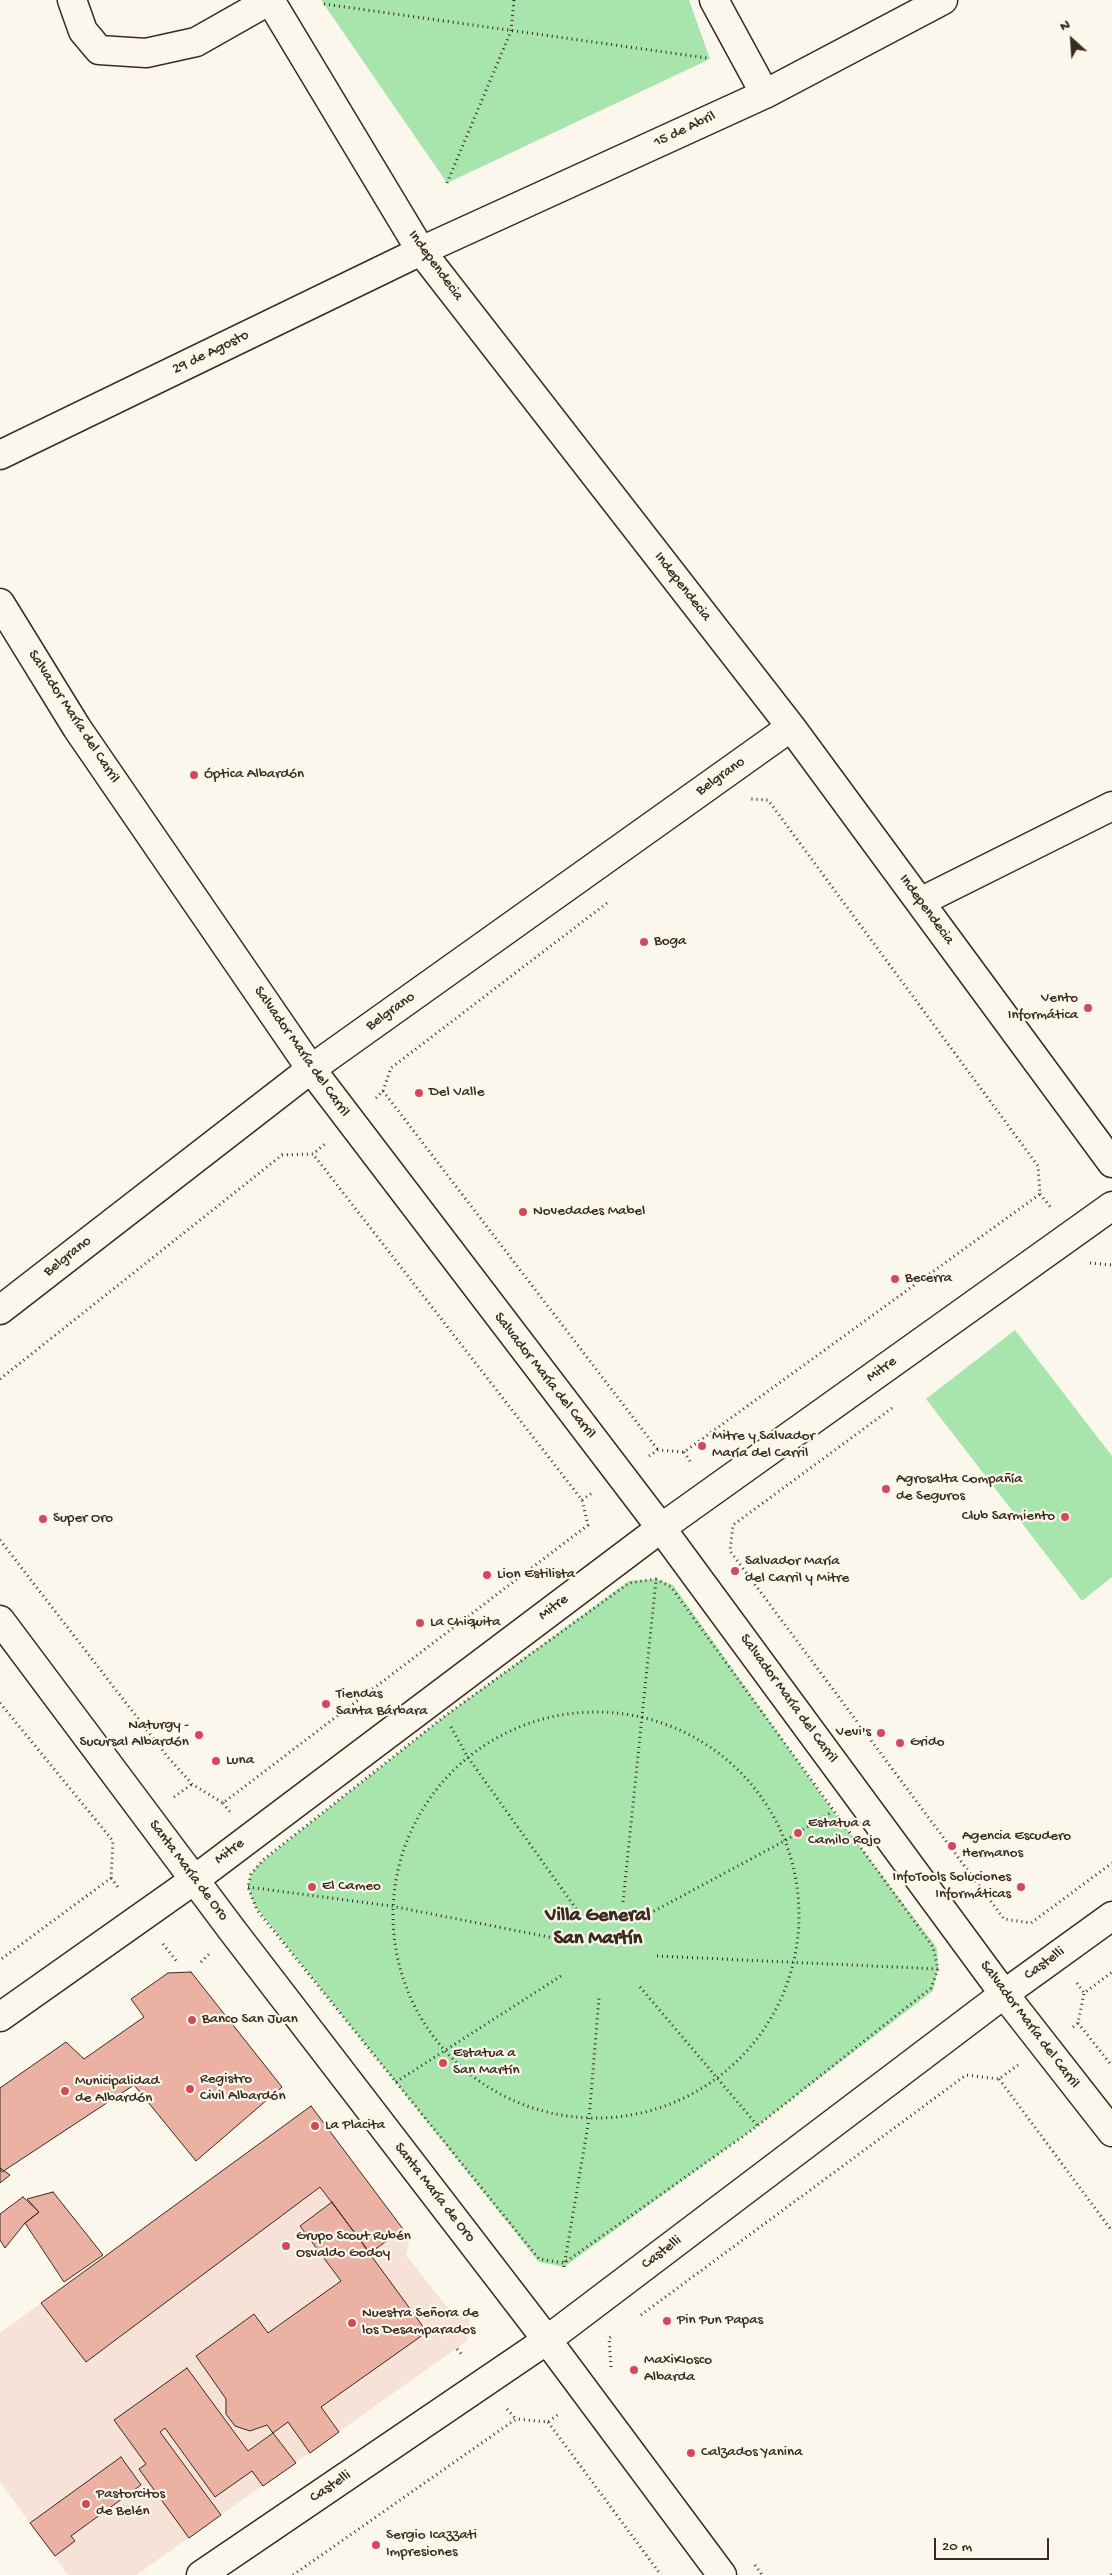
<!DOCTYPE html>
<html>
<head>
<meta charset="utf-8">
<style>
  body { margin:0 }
  #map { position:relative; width:1112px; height:2575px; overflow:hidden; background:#fbf7ec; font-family:"Gochi Hand",sans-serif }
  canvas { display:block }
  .north { position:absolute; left:1047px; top:15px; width:50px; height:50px; -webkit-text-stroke:4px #fbf7ec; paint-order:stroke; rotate:334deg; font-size:14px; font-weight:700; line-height:20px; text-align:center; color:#3b2a1e }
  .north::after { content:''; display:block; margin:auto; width:18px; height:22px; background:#3b2a1e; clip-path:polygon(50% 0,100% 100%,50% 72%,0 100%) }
  .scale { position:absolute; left:934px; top:2538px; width:115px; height:22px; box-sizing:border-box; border:2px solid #3b2a1e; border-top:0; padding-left:6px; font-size:15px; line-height:18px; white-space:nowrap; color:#3b2a1e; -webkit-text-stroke:4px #fbf7ec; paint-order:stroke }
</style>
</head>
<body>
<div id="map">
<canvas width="1112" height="2575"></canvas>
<div class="north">N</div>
<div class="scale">20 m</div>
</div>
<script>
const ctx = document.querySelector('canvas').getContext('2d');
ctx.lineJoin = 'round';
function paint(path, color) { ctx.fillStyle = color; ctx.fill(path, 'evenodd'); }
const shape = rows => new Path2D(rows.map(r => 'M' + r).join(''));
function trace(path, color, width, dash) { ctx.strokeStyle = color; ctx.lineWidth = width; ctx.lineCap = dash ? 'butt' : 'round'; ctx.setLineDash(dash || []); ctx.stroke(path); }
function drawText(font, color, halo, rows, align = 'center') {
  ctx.font = font + ' "Gochi Hand",sans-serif'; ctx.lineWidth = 4.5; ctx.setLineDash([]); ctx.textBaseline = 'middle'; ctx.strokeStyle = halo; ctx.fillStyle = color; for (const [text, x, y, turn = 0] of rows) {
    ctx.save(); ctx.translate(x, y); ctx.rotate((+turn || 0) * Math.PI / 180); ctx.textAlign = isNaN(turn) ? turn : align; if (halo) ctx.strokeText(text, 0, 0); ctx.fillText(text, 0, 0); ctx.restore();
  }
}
const built = shape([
  [311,2106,410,2238,406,2255,450,2311,464,2311,470,2320,467,2341,136,2575,68,2575,0,2482,0,2333]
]);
const green = shape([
  [321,0,689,0,710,59,447,183],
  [1015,1330,1112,1456,1112,1577,1082,1601,926,1399],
  [656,1579,673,1585,833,1811,937,1948,938,1969,933,1991,752,2130,564,2267,539,2262,255,1906,248,1887,251,1874,259,1864,445,1716,629,1581]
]);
const building = shape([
  [191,1972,282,2087,196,2161,134,2085,2,2172,0,2168,0,2088,66,2042,84,2059,144,2017,131,1999,168,1973,191,1972],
  [311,2106,403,2229,370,2253,320,2187,86,2362,41,2303,311,2106],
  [0,2168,10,2175,0,2183,0,2168],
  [53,2192,103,2255,64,2282,25,2223,39,2212,27,2199,53,2192],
  [23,2197,39,2212,25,2223,5,2248,0,2240,0,2214,23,2197],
  [332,2202,427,2332,321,2407,339,2432,310,2453,288,2422,273,2433,267,2425,250,2431,235,2426,226,2414,226,2399,196,2356,254,2314,268,2333,341,2281,300,2226,332,2202],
  [187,2368,248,2451,273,2433,296,2463,263,2486,252,2471,215,2497,165,2428,160,2432,221,2515,189,2538,139,2469,146,2464,114,2420,187,2368],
  [121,2457,141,2485,71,2536,75,2541,55,2556,30,2523,121,2457]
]);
const path = shape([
  [324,4,707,58],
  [447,183,511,31,514,0],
  [383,1091,658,1450],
  [376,1098,383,1091,391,1068,607,903],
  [1040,1194,1052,1209],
  [1090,1263,1112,1265],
  [0,1379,282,1155,313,1154,325,1144],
  [892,1408,733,1525,730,1551,1004,1919,1031,1923,1112,1863],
  [684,1452,692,1464],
  [649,1456,658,1450,684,1452,1040,1194,1038,1166,768,800,751,799],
  [582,1500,592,1493],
  [0,1540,167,1756,192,1784,223,1803,588,1525,582,1500,313,1154],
  [656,1579,671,1587,933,1947,938,1969,931,1988,752,2130,564,2263,539,2259,257,1910,248,1887,251,1874,263,1860,445,1716,629,1583,656,1579],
  [0,1703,113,1841,111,1878,0,1960],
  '393 1915a203 203 0 1 1 406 0a203 203 0 1 1-406 0Z',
  [451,1727,467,1756,577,1910],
  [174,1797,192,1784],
  [223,1803,230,1812],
  [111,1878,120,1890],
  [248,1887,391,1906,559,1939],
  [623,1902,656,1580],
  [645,1916,786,1840,830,1813],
  [163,1944,177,1962],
  [657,1956,938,1969],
  [201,1962,209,1954],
  [1077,1983,1084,1993],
  [640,1987,757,2125],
  [1078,2023,1112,2066],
  [1073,2027,1078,2023,1084,1993,1112,1972],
  [999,2079,1112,2231],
  [396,2082,564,1974],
  [564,2267,589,2119,599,1998],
  [641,2315,966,2075,999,2079,1018,2065],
  [457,2349,463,2356],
  [611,2367,609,2338,612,2336],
  [507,2409,516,2419],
  [548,2422,661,2575],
  [755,2565,762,2575],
  [293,2575,516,2419,548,2422,560,2413],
  [1111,2575,1112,2574]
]);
const street = shape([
  [72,0,83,31,99,50,146,53,196,42,270,0],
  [270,0,421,251,791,727,1112,1163],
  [714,0,765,94],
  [0,455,421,251,765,94,943,0],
  [0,603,77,728,311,1069,661,1528,1004,1994,1112,2132],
  [920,902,1112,806],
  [0,1310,311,1069,791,727],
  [0,1620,232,1930,547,2340,722,2575],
  [0,2017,194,1880,661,1528,1112,1206],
  [201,2575,547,2340,1004,1994,1112,1916]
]);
const markers = [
  [194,775,5,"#d1495b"],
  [644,942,5,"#d1495b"],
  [1088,1008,5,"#d1495b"],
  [419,1093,5,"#d1495b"],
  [523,1212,5,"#d1495b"],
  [895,1279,5,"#d1495b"],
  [702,1446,5,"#d1495b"],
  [886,1489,5,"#d1495b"],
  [1065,1517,5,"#d1495b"],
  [43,1519,5,"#d1495b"],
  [735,1571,5,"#d1495b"],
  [487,1575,5,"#d1495b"],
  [420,1623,5,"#d1495b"],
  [326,1704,5,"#d1495b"],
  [881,1733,5,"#d1495b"],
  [199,1735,5,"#d1495b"],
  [900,1743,5,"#d1495b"],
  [216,1761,5,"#d1495b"],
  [798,1833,5,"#d1495b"],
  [952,1846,5,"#d1495b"],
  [312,1887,5,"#d1495b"],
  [1021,1887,5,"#d1495b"],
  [192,2020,5,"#d1495b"],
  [443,2063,5,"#d1495b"],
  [190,2089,5,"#d1495b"],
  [65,2091,5,"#d1495b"],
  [315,2126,5,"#d1495b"],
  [286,2246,5,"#d1495b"],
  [667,2321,5,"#d1495b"],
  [352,2323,5,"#d1495b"],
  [634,2370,5,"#d1495b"],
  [691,2453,5,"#d1495b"],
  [86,2504,5,"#d1495b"],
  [376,2545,5,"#d1495b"]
];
const streetNames = [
  ["15 de Abril",685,130,-25],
  ["Independecia",435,266,54],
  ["29 de Agosto",211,353,-26],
  ["Independecia",682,587,52],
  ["Salvador María del Carril",73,717,57],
  ["Belgrano",721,777,-35],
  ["Independecia",926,910,54],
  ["Belgrano",391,1012,-35],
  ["Salvador María del Carril",301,1052,55],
  ["Belgrano",68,1257,-38],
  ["Mitre",882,1370,-36],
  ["Salvador María del Carril",544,1376,52],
  ["Mitre",554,1608,-37],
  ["Salvador María del Carril",788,1699,54],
  ["Mitre",230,1852,-37],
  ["Santa María de Oro",188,1871,53],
  ["Castelli",1045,1964,-36],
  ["Salvador María del Carril",1029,2025,53],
  ["Santa María de Oro",434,2193,52],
  ["Castelli",662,2253,-37],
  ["Castelli",331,2487,-34]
];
const poiNames = [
  ["Óptica Albardón",204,775],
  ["Boga",654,942],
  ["Vento",1078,999,"right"],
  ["Informática",1078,1016,"right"],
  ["Del Valle",429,1093],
  ["Novedades Mabel",533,1212],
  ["Becerra",905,1279],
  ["Mitre y Salvador",712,1437],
  ["María del Carril",712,1454],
  ["Agrosalta Compañía",896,1480],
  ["de Seguros",896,1497],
  ["Club Sarmiento",1055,1517,"right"],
  ["Super Oro",53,1519],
  ["Salvador María",745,1562],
  ["del Carril y Mitre",745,1579],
  ["Lion Estilista",497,1575],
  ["La Chiquita",430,1623],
  ["Tiendas",336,1695],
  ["Santa Bárbara",336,1712],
  ["Naturgy -",189,1726,"right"],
  ["Sucursal Albardón",189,1743,"right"],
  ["Vevi's",871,1733,"right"],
  ["Grido",910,1743],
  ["Luna",226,1761],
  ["Estatua a",808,1824],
  ["Camilo Rojo",808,1841],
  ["Agencia Escudero",962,1837],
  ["Hermanos",962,1854],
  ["InfoTools Soluciones",1011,1878,"right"],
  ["Informáticas",1011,1895,"right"],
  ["El Cameo",322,1887],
  ["Banco San Juan",202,2020],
  ["Estatua a",453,2054],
  ["San Martín",453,2071],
  ["Registro",200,2080],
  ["Civil Albardón",200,2097],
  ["Municipalidad",75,2082],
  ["de Albardón",75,2099],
  ["La Placita",325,2126],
  ["Grupo Scout Rubén",296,2237],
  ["Osvaldo Godoy",296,2254],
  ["Nuestra Señora de",362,2314],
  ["los Desamparados",362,2331],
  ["Pin Pun Papas",677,2321],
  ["MaxiKIosco",644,2361],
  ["Albarda",644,2378],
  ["Calzados Yanina",701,2453],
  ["Pastorcitos",96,2495],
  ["de Belén",96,2512],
  ["Sergio Icazzati",386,2536],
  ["Impresiones",386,2553]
];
const districtNames = [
  ["Villa General",598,1917],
  ["San Martín",598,1940]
];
paint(built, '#f6e2d6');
paint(green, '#a7e5ad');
paint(building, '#ebb2a4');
trace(building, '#3b2a1e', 1);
trace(street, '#3b2a1e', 31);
trace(path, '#3b2a1e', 3, [1, 4]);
trace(street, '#fbf7ec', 28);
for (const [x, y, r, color] of markers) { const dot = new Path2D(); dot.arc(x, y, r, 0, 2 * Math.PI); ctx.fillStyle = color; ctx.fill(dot); trace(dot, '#fbf7ec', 2); }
drawText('15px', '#3b2a1e', '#fbf7ec', streetNames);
drawText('15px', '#3b2a1e', '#fbf7ec', poiNames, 'left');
drawText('bold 20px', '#3b2a1e', '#fbf7ec', districtNames);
</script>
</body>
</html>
